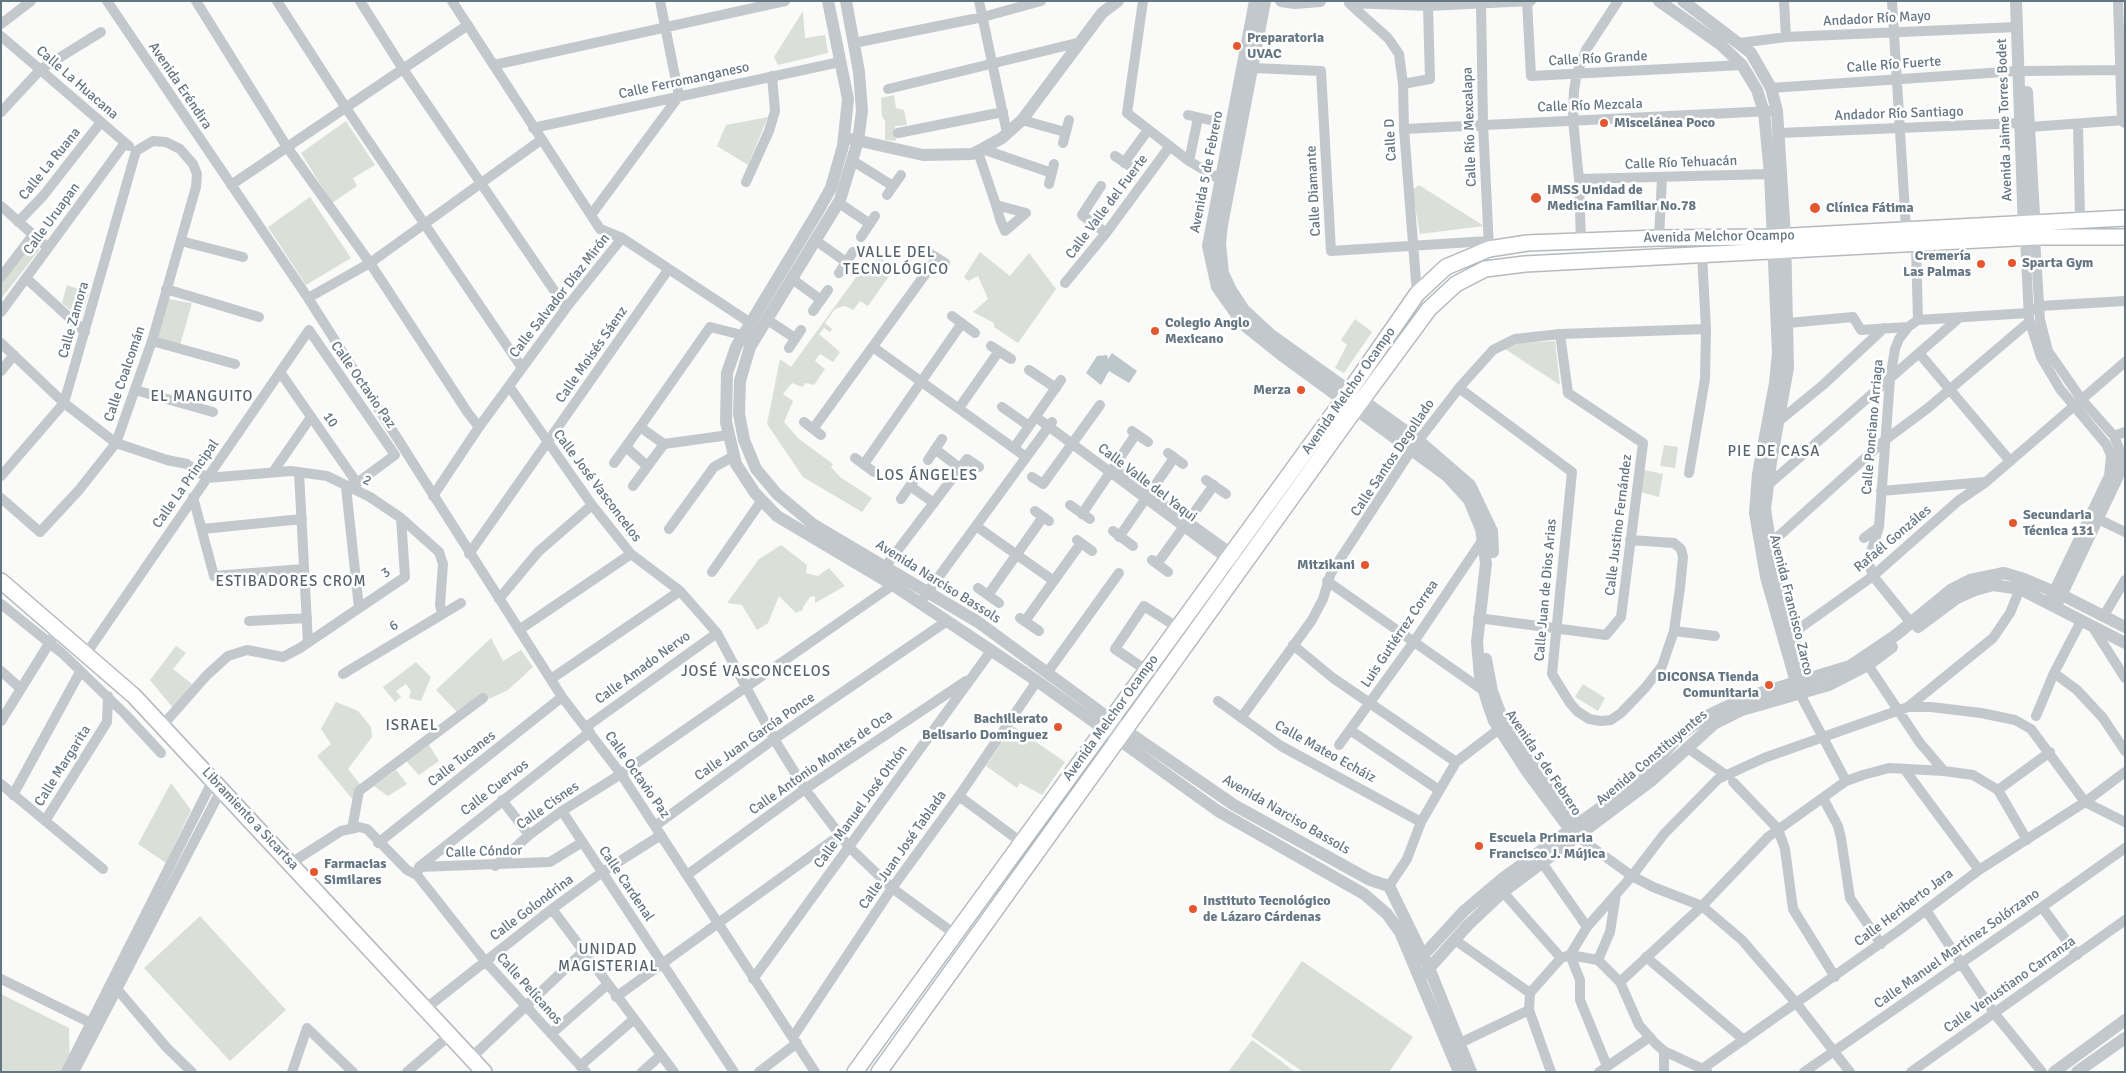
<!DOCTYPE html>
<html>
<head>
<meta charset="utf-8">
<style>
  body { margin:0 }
  #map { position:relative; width:2126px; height:1073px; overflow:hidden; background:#fafaf8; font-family:Signika,sans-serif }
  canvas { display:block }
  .frame { position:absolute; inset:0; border:2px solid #657683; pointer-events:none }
</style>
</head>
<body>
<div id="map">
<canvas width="2126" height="1073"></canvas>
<div class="frame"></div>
</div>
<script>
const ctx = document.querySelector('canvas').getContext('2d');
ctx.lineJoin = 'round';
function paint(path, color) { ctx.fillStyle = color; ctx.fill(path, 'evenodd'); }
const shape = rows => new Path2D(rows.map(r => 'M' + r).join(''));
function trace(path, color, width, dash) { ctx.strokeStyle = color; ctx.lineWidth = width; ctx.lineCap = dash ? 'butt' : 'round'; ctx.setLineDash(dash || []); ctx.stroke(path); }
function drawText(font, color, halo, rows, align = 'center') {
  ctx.font = font + ' Signika,sans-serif'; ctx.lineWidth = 5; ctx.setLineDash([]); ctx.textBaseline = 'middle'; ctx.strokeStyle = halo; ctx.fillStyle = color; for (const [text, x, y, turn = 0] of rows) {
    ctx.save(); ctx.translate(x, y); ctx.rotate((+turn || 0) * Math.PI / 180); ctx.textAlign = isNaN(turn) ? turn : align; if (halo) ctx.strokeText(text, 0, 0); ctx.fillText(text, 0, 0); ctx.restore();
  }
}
const green = shape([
  [803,11,805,38,825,35,828,53,778,65,774,57],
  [894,95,896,108,904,110,907,125,895,126,896,141,885,140,885,121,882,116,881,98],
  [768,117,748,165,717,146,726,125],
  [346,121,375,165,353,178,357,186,332,203,301,153],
  [1419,185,1484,226,1420,234,1412,190],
  [310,197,351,258,306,285,268,227],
  [32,242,40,249,1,299,1,281],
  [980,252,1010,276,1029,253,1056,289,1018,343,994,327,994,323,973,312,988,299,978,276,968,281,964,277],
  [879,257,894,269,868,306,860,301,853,310,845,306,835,309,825,323,832,329,830,332,824,328,819,334,840,352,833,362,820,354,815,361,825,369,814,385,806,383,802,387,792,383,783,394,793,401,784,422,799,439,833,464,831,467,840,477,872,498,862,512,803,477,767,424,780,359,791,367,867,262,873,266],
  [67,285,89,293,81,319,62,303],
  [168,299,192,303,180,345,154,338],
  [1355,319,1372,332,1344,373,1335,368,1347,345,1341,340],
  [1555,341,1560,385,1505,349,1519,343],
  [1664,445,1678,447,1675,468,1660,466],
  [1644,470,1663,474,1659,497,1641,492],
  [781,545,807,565,806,573,818,576,829,568,845,586,815,603,815,596,810,597,803,607,803,610,796,613,779,596,768,623,757,630,742,605,727,603,759,559],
  [491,638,503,661,521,650,533,667,508,690,489,699,484,693,457,712,436,690],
  [176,646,186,653,173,669,192,684,173,708,150,680],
  [416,662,431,677,421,701,409,698,411,691,406,684,396,691,401,697,395,702,383,687],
  [1583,684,1605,698,1598,711,1575,697],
  [336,702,358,711,371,727,372,737,348,769,360,784,353,800,317,756,331,744,321,729],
  [1013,726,1065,762,1042,795,1020,783,1017,788,986,766],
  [429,745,439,761,419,775,406,761],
  [396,770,407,784,388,796,374,786],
  [171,783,191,810,166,863,138,844],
  [200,916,286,1010,230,1061,144,968],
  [1302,961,1413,1037,1389,1072,1303,1072,1251,1036],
  [1,994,69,1028,70,1072,1,1072],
  [1252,1040,1281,1061,1295,1072,1228,1072]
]);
const water = shape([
  [1112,353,1137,371,1129,383,1109,371,1101,385,1086,373,1097,356,1107,355,1108,359]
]);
const minor = shape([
  [107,1,308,298,562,697,621,774,815,1072],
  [196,1,287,147,370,263,468,413,479,427],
  [277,1,346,108,522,368],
  [360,1,403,69,566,308],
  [452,1,600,229,622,238,749,322],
  [979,1,1007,133],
  [1143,1,1127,113,1189,161,1226,183],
  [1527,1,1531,76,1742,65],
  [1784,1,1786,37],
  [1892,1,1906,229],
  [2118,1,2122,121,2125,123],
  [1349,3,1428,6,1531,1],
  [1481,4,1483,124,1489,248],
  [1351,5,1388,38,1399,54,1403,84,1404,129,1417,294],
  [1,24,31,1],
  [1,36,129,146],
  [854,43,983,17,1041,1],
  [1740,43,1786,37,2017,27],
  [494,65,785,1],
  [1253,68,1321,71,1331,251,1488,241],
  [2026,71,2119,70],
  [1403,84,1430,79,1428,6,1431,1],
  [1771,88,2018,71],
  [888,89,1081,42],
  [1,112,41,69,101,32],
  [1188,115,1214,121],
  [1022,120,1065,132],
  [2078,124,2080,219],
  [2030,127,2125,120],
  [533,128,840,62],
  [1404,129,1771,111],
  [898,133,1003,112],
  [1779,133,2020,123],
  [1063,143,1069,120],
  [982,149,1052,173],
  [978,152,996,205,1000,219,1005,231,1026,213,996,205],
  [1115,156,1136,170],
  [853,161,893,186],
  [1189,161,1198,118],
  [1124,163,1148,130],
  [1579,179,1770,174,1775,176],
  [746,182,769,131,775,111,772,76],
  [1049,184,1054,164],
  [231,185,468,25],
  [1101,186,1082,215,1106,233],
  [887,195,901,175],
  [839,203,870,224],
  [1,206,48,248],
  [591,215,679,96,660,1],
  [18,222,43,196,101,122],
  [861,237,875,216],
  [2035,237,2040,320,2048,351,2082,400,2114,436,2120,451,2119,476,2059,602],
  [1659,238,1662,178],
  [2025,238,2029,319,2041,357,2060,389,2106,444,2111,455,2109,476,2051,597],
  [815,240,846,262],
  [181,241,243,257],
  [1581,241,1579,179,1573,120,1574,90,1577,73,1586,50,1618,1],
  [1916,244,1918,320],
  [929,253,945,263],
  [839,273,853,252],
  [1,277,33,235],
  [26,278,85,332],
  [791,278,821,300],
  [1065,283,1106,233,1170,146],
  [166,289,259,317],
  [308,298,370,263,541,140],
  [813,311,828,290],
  [1,312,125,143],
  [952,316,975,333],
  [766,319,795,338],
  [1788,323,1853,317,1861,330,1908,327],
  [152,341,235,364],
  [1,343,64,403,116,443,167,460,187,464,207,478,291,471,327,476,370,497,401,518,439,552,443,564,440,605,442,613],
  [991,346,1011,359],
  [873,347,1026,457],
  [789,348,801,330],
  [1919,353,2010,461],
  [1029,370,1056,388],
  [1,371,14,355],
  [280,372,357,483],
  [509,386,592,505,631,554,680,591,717,633,774,739,805,789,849,847,892,888,956,935],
  [1459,388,1572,472,1552,674,1570,703,1577,711,1589,719,1601,721,1611,720,1621,713,1645,688,1662,666,1674,631,1680,588,1683,557,1681,549,1674,543,1630,540],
  [135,390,213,412],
  [1002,407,1029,426],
  [959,408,999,351],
  [1036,417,1242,570],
  [1779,421,1823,385,1884,328],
  [804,422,821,435],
  [813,429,937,258],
  [1132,431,1148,442],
  [729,435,664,444,640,427,710,327,742,335],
  [2114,436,2125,432],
  [626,447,647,466],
  [1014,448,1061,380],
  [935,449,961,469],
  [1168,453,1183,464],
  [855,458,874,472],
  [928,460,942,439],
  [614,463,640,427],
  [864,464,962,323],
  [273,472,311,417],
  [299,472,308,643],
  [1119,472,1237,557],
  [1689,473,1705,379,1706,329,1702,254],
  [1,476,64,403,136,151],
  [1032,477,1043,484,1100,405],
  [1206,480,1226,494],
  [1768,485,1959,318],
  [633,486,664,444],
  [910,486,934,503],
  [1881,491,1985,482],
  [433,496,479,427,566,308,622,238],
  [193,497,214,576,304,569],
  [1,498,40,532,79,490,116,443,152,341,196,187,197,174,193,164,180,149,166,142,153,141,136,151],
  [901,499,916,477],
  [1070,505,1090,519],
  [1035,511,1049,521],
  [1082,514,1136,434],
  [2094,517,2125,532],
  [976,526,1054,581],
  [202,529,302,519],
  [669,529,714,467,734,456],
  [1113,531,1133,546],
  [1119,537,1174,458],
  [1864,538,1879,527],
  [1077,540,1092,551],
  [1770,544,1885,440,1928,408,2029,322],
  [469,554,668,270],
  [1152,560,1168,572],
  [1157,564,1214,485],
  [885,567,967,459,979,467],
  [712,572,762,500],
  [1327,581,1484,691],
  [978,588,999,603],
  [988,595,1043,517],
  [924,597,1052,422],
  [499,599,538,552,592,505],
  [1,604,62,653,126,715,161,753],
  [2103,617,2125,580],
  [1020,618,1039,631],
  [1478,618,1606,635,1621,617,1643,443,1568,393,1560,334],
  [249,621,307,618],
  [1025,621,1081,543],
  [1911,623,1873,576,1868,561,1879,527,1890,379,1895,349,1899,339,1908,327,1918,320,2028,313,2040,306,2125,301],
  [2092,626,2125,678],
  [519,630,631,554],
  [1674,631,1715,636],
  [1793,633,1873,576,1958,501,1986,482,2125,362],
  [1293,645,1333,678,1456,762],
  [86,654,309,330,395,455,357,483,346,487,359,608],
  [1868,665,1920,743,1944,771],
  [1146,670,1115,649,1144,606,1177,627],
  [1,671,21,689],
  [1047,673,1119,573],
  [2054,673,2077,690,2103,718,2125,751],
  [343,674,461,603],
  [551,679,680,591],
  [1800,694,1846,781],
  [1218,701,1281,746,1421,822],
  [1908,707,1993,638,2010,613,2020,589],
  [2036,716,2054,673,2081,621],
  [1241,718,1312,620,1323,599,1331,573,1412,449,1459,388,1493,350,1515,339,1560,334,1706,329],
  [1,721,58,629],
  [162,726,207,675,228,656,247,650,283,657,300,648,405,577,401,518],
  [586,727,717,633],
  [1350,730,1439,790],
  [1339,745,1413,643,1484,538],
  [1686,747,1726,775],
  [1905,770,1979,870],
  [1733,782,1778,829,1785,849,1793,909,1835,977],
  [1,784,103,869],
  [1998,790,2050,752],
  [13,795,80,672],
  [959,796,1021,842],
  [1823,798,1838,826,1841,838,1850,898,1881,944],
  [502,800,529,835],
  [562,811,734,1072],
  [45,821,107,722,108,696],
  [655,826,774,739,947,621],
  [352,829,359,791,483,698],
  [1578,837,1632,876,1653,887,1702,906,1742,940,1797,1004,1850,1072],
  [378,843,562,697],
  [291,863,341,831,359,827,367,829,407,870,417,875,419,868],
  [1543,864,1587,927],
  [495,866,529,835,562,811,621,774,893,585],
  [419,867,590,732],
  [419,867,550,862,581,843],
  [417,875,485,961,586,1072],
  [687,875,805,789,966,681],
  [1389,886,1407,859,1421,822,1456,762,1499,729],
  [1503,892,1561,958],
  [2042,907,2077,955],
  [552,909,674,1072],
  [1926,910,1994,1013,2042,1072],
  [1455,940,1530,993],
  [1570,955,1580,980,1580,1000,1607,1066],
  [1570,955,1598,960],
  [1646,957,1744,1040],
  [1598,960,1620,982,1639,1025,1656,1044,1664,1051,1707,1071],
  [1598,960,1610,932,1616,894],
  [1,979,91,1023],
  [753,979,991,651],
  [1620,982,1702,906,1768,837,1846,781,1863,775,1889,768,1944,771,1973,775,1998,790,2027,840],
  [117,989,167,1048,192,1072],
  [616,997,840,835],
  [425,1009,552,909,601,873,661,835],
  [551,1034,608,984],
  [793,1037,892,888,959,796,1037,681],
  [1458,1044,1529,1010],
  [1664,1051,1664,1072],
  [471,1058,583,952],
  [580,1066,633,1020],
  [1702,1069,1898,931,1979,870,2085,802,2125,772],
  [66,1072,213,780],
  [74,1072,221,790],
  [292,1072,307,1028,353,1072],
  [407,1072,450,1035],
  [642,1072,661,1055],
  [759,1072,797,1043],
  [1551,1072,1529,1010,1530,993,1561,958,1570,955,1587,927,1632,876,1664,834,1718,779,1764,758,1908,707,1931,707,1981,713,2015,720,2031,729,2085,802,2125,822],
  [1599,1072,1650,1037],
  [1804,1072,2042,907,2125,848],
  [1911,1072,2125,920]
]);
const tertiary = shape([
  [828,1,848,99,843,146,831,188,817,213,736,347,727,373,726,422,736,464,755,493,777,516,893,585,1037,681,1218,811,1364,894,1387,914,1400,932,1459,1072],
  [846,1,859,72,862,111,858,141,840,200,750,347,740,381,739,414,744,440,756,469,777,494,814,525,978,622,1125,730,1234,805,1370,880,1389,886,1429,968,1471,1072],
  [1255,1,1208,246,1217,287,1244,325,1284,357,1447,476,1469,500,1481,529,1486,563,1477,642,1480,677,1488,704,1494,721,1528,773,1571,831,1578,837],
  [1265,1,1222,225,1220,243,1223,273,1231,290,1244,310,1271,335,1418,440,1470,485,1492,531,1493,552],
  [1281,1,1295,3,1320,1],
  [1659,1,1720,44,1742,65,1757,90,1764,112,1770,174,1778,353,1775,383,1758,474,1755,513,1766,577,1798,689],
  [1683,1,1751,53,1771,88,1777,111,1785,236,1788,368,1771,462,1765,509,1773,561,1806,687],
  [2016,1,2024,231],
  [2027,92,2035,232],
  [851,139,923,155,972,154,982,149,1002,138,1022,120,1102,13,1118,1],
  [1918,627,1957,598,1975,590,1993,585,2020,589,2125,643],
  [1486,659,1492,691,1504,723,1586,831],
  [1418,961,1464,911,1503,878,1629,787,1655,763,1681,734,1707,716,1747,697,1850,666,1896,635,1952,589,1970,580,2004,573,2024,579,2062,595,2125,627],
  [1424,974,1468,925,1503,892,1651,781,1714,724,1742,710,1829,685,1868,665,1892,647],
  [2054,1072,2125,1020],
  [2077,1072,2125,1038]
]);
const primary = shape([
  [1,581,134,696,484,1072],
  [855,1072,1344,399,1417,294,1446,267,1489,249,1527,243,1659,238,1773,237,2125,218],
  [879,1072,1356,408,1429,309,1456,284,1485,269,1525,264,2035,237,2125,237]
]);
const markers = [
  [1237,46,5,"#e4572e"],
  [1604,123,5,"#e4572e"],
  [1536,198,6,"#e4572e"],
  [1815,208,6,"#e4572e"],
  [2012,263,5,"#e4572e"],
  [1981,264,5,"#e4572e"],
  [1155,331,5,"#e4572e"],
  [1301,390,5,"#e4572e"],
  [2013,523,5,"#e4572e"],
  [1365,565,5,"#e4572e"],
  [1769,685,5,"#e4572e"],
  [1058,727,5,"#e4572e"],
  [1479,846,5,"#e4572e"],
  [314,872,5,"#e4572e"],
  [1193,909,5,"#e4572e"]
];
const streetNames = [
  ["Andador Río Mayo",1877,19,-3],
  ["Calle Río Grande",1598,59,-3],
  ["Calle Río Fuerte",1894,65,-4],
  ["Calle Ferromanganeso",684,81,-12],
  ["Calle La Huacana",77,83,41],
  ["Avenida Eréndira",180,86,56],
  ["Calle Río Mezcala",1590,106,-2],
  ["Andador Río Santiago",1899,114,-2],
  ["Avenida Jaime Torres Bodet",2005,120,-92],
  ["Calle Río Mexcalapa",1470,127,-92],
  ["Calle D",1391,140,-93],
  ["Calle Río Tehuacán",1681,163,-2],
  ["Calle La Ruana",50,164,-51],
  ["Avenida 5 de Febrero",1207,172,-79],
  ["Calle Diamante",1314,191,-93],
  ["Calle Valle del Fuerte",1107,207,-53],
  ["Calle Uruapan",52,219,-54],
  ["Avenida Melchor Ocampo",1719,237,-1],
  ["Calle Salvador Díaz Mirón",560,296,-52],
  ["Calle Zamora",74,320,-74],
  ["Calle Moisés Sáenz",592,355,-55],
  ["Calle Coalcomán",125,374,-71],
  ["Calle Octavio Paz",363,385,55],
  ["Avenida Melchor Ocampo",1349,391,-55],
  ["10",330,420,55],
  ["Calle Ponciano Arriaga",1873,427,-85],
  ["Calle Santos Degollado",1393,458,-56],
  ["2",367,481,24],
  ["Calle Valle del Yaqui",1147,483,37],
  ["Calle La Principal",186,484,-55],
  ["Calle José Vasconcelos",597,486,53],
  ["Calle Justino Fernández",1619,525,-83],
  ["Rafaél Gonzáles",1893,539,-40],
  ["3",386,573,-34],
  ["Avenida Narciso Bassols",938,582,32],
  ["Calle Juan de Dios Arias",1546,590,-85],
  ["Avenida Francisco Zarco",1791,605,76],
  ["6",394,626,-32],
  ["Luis Gutiérrez Correa",1400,634,-56],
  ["Calle Amado Nervo",643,668,-36],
  ["Avenida Melchor Ocampo",1111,718,-54],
  ["Calle Juan García Ponce",755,737,-35],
  ["Calle Mateo Echáiz",1325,752,29],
  ["Avenida Constituyentes",1652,758,-40],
  ["Calle Tucanes",462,759,-38],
  ["Calle Antonio Montes de Oca",821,763,-35],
  ["Avenida 5 de Febrero",1543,763,56],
  ["Calle Margarita",63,766,-58],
  ["Calle Octavio Paz",637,775,55],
  ["Calle Cuervos",495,788,-38],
  ["Calle Cisnes",548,806,-35],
  ["Calle Manuel José Othón",861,807,-54],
  ["Avenida Narciso Bassols",1286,815,30],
  ["Libramiento a Sicartsa",250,819,47],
  ["Calle Juan José Tablada",903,850,-55],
  ["Calle Cóndor",484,852,-2],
  ["Calle Cardenal",626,884,56],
  ["Calle Golondrina",532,908,-37],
  ["Calle Heriberto Jara",1904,908,-37],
  ["Calle Manuel Martínez Solórzano",1957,949,-35],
  ["Calle Venustiano Carranza",2010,985,-35],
  ["Calle Pelícanos",529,989,48]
];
const poiNames = [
  ["Preparatoria",1247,38],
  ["UVAC",1247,54],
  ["Miscelánea Poco",1614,123],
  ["IMSS Unidad de",1547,190],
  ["Medicina Familiar No.78",1547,206],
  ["Clínica Fátima",1826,208],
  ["Cremería",1971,256,"right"],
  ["Las Palmas",1971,272,"right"],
  ["Sparta Gym",2022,263],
  ["Colegio Anglo",1165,323],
  ["Mexicano",1165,339],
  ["Merza",1291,390,"right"],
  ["Secundaria",2023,515],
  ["Técnica 131",2023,531],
  ["Mitzikani",1355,565,"right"],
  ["DICONSA Tienda",1759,677,"right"],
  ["Comunitaria",1759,693,"right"],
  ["Bachillerato",1048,719,"right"],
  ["Belisario Dominguez",1048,735,"right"],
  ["Escuela Primaria",1489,838],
  ["Francisco J. Mújica",1489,854],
  ["Farmacias",324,864],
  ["Similares",324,880],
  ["Instituto Tecnológico",1203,901],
  ["de Lázaro Cárdenas",1203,917]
];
const neighbourhoodNames = [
  ["VALLE DEL",896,253],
  ["TECNOLÓGICO",896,270],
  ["EL MANGUITO",202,397],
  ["PIE DE CASA",1774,452],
  ["LOS ÁNGELES",927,476],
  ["ESTIBADORES CROM",291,582],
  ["JOSÉ VASCONCELOS",756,672],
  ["ISRAEL",412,726],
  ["UNIDAD",608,950],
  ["MAGISTERIAL",608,967]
];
paint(green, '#dadfd7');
paint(water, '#bbc7cb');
trace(primary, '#b5babe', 18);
trace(minor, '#c3c8cc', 10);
trace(tertiary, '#c3c8cc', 12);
trace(primary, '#fff', 15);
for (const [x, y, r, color] of markers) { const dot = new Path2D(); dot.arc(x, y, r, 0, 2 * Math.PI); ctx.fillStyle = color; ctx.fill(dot); trace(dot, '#fff', 2); }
drawText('14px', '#657683', '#fff', streetNames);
drawText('bold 14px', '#657683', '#fff', poiNames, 'left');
ctx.letterSpacing = '1px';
drawText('15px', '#57646e', '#fff', neighbourhoodNames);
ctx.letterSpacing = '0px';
</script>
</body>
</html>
